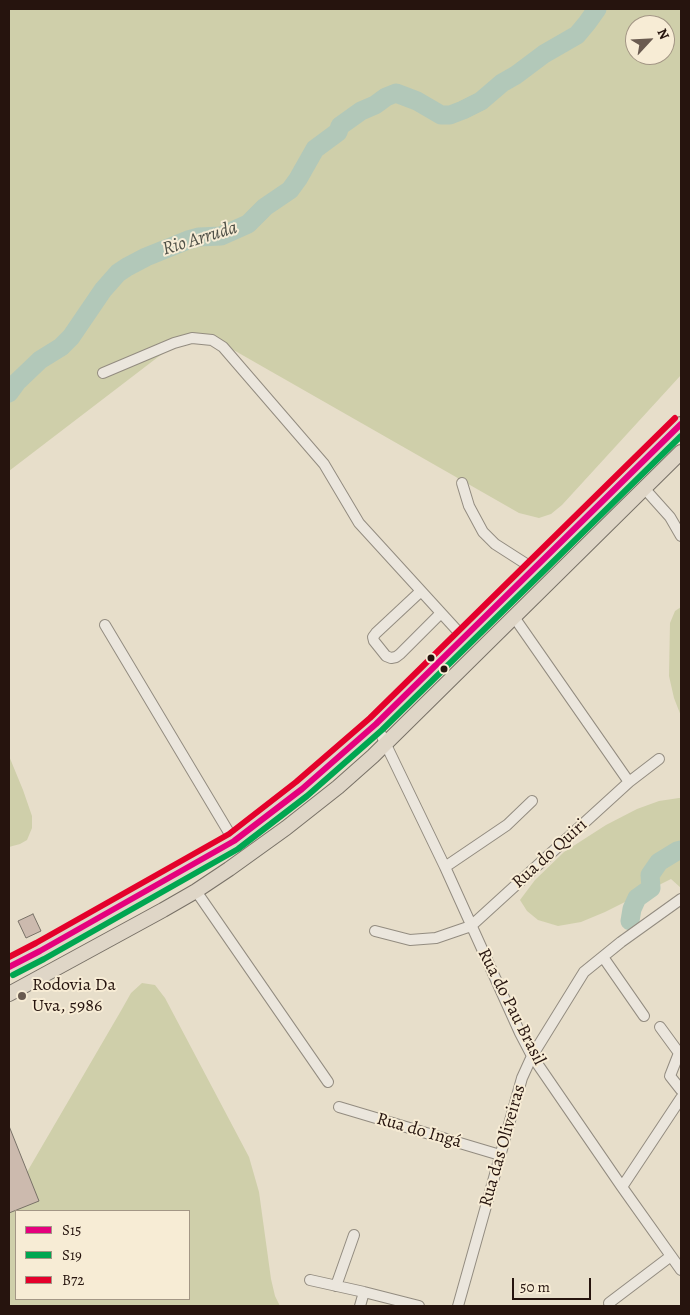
<!DOCTYPE html>
<html>
<head>
<meta charset="utf-8">
<style>
  body { margin:0 }
  #map { position:relative; width:690px; height:1315px; overflow:hidden; background:#e7deca; font-family:Alegreya,serif }
  canvas { display:block }
  .frame { position:absolute; inset:0; border:10px solid #26140e; pointer-events:none }
  .legend { position:absolute; left:15px; top:1210px; width:175px; height:90px; box-sizing:border-box; background:#f7ecd5; border:1px solid #a39685; margin:0; padding:6px 9px; list-style:none; font-size:15px; color:#26140e }
  .legend li { display:flex; align-items:center; gap:10px; height:25px }
  .legend b { width:25px; border:1px solid #a39685 }
  .north { position:absolute; left:625px; top:15px; width:50px; height:50px; box-sizing:border-box; background:#f7ecd5; border:1px solid #a39685; border-radius:50%; rotate:65deg; font-size:14px; font-weight:700; line-height:20px; text-align:center; color:#26140e }
  .north::after { content:''; display:block; margin:auto; width:18px; height:22px; background:#6a5b50; clip-path:polygon(50% 0,100% 100%,50% 72%,0 100%) }
  .scale { position:absolute; left:512px; top:1278px; width:79px; height:22px; box-sizing:border-box; border:2px solid #26140e; border-top:0; padding-left:6px; font-size:15px; line-height:18px; white-space:nowrap; color:#26140e; -webkit-text-stroke:4px #f7ecd5; paint-order:stroke }
</style>
</head>
<body>
<div id="map">
<canvas width="690" height="1315"></canvas>
<div class="frame"></div>
<ul class="legend">
<li><b style="height:6px;background:#e5007d"></b>S15</li>
<li><b style="height:6px;background:#00a651"></b>S19</li>
<li><b style="height:6px;background:#e4002b"></b>B72</li>
</ul>
<div class="north">N</div>
<div class="scale">50 m</div>
</div>
<script>
const ctx = document.querySelector('canvas').getContext('2d');
ctx.lineJoin = 'round';
function paint(path, color) { ctx.fillStyle = color; ctx.fill(path, 'evenodd'); }
const shape = rows => new Path2D(rows.map(r => 'M' + r).join(''));
function trace(path, color, width, dash) { ctx.strokeStyle = color; ctx.lineWidth = width; ctx.lineCap = dash ? 'butt' : 'round'; ctx.setLineDash(dash || []); ctx.stroke(path); }
function drawText(font, color, halo, rows, align = 'center') {
  ctx.font = font + ' Alegreya,serif'; ctx.lineWidth = 4; ctx.setLineDash([]); ctx.textBaseline = 'middle'; ctx.strokeStyle = halo; ctx.fillStyle = color; for (const [text, x, y, turn = 0] of rows) {
    ctx.save(); ctx.translate(x, y); ctx.rotate((+turn || 0) * Math.PI / 180); ctx.textAlign = isNaN(turn) ? turn : align; if (halo) ctx.strokeText(text, 0, 0); ctx.fillText(text, 0, 0); ctx.restore();
  }
}
const green = shape([
  [9,9,681,9,681,375,562,505,551,514,539,518,519,513,237,352,216,341,178,344,158,357,9,471],
  [635,25,665,25,665,55,635,55],
  [681,607,681,716,674,698,669,676,670,623,675,611],
  [9,756,23,790,32,816,32,828,27,840,20,844,9,847],
  [679,798,681,798,681,888,671,879,605,912,581,922,558,926,538,920,527,911,520,900,535,880,564,852,606,825,637,809,659,801],
  [142,983,155,985,165,998,249,1157,259,1192,271,1279,275,1296,280,1306,9,1306,9,1194,27,1172,122,1009,131,993],
  [16,1211,189,1211,189,1299,16,1299]
]);
const river = shape([
  [9,393,17,382,40,360,61,347,71,337,103,290,118,273,127,267,146,257,188,240,199,237,221,236,248,224,265,207,290,190,298,179,315,149,338,132,340,126,361,111,375,105,386,97,396,93,417,101,441,115,450,115,463,110,481,101,502,83,516,75,544,54,577,35,587,23,597,9],
  [630,921,632,909,637,898,651,888,650,875,659,862,677,851,681,850]
]);
const building = shape([
  [33,914,41,931,26,938,18,921,33,914],
  [9,1126,39,1201,9,1213,9,1126]
]);
const minor = shape([
  [103,373,174,343,192,338,212,340,223,347,324,464,359,523,464,638],
  [462,483,469,506,483,532,495,544,534,569],
  [644,488,670,517,681,536],
  [421,591,376,633,373,637,374,641,386,656,391,658,396,657,400,654,441,613],
  [514,617,629,782],
  [105,625,234,841],
  [376,724,445,867,520,1033,532,1056,622,1187,681,1270],
  [445,867,507,825,532,801],
  [196,891,328,1082],
  [375,931,410,940,436,938,471,926,629,782,659,759],
  [603,957,644,1016],
  [660,1027,679,1053,670,1076,681,1090],
  [339,1107,500,1155],
  [622,1187,681,1098],
  [310,1280,364,1292,419,1306],
  [336,1286,354,1235],
  [609,1303,671,1256],
  [360,1306,364,1292],
  [458,1306,522,1078,532,1056,584,972,621,942,681,899]
]);
const major = shape([
  [9,967,40,951,234,841,302,789,376,724,681,424],
  [9,994,163,910,196,891,229,869,286,828,338,787,373,756,681,452]
]);
const bus1 = shape([
  [9,967,40,951,234,841,302,789,376,724,681,424]
]);
const bus2 = shape([
  [13,975,44,959,238,849,307,796,382,730,681,436]
]);
const bus3 = shape([
  [9,957,36,943,229,834,296,782,370,718,675,418]
]);
const markers = [
  [431,658,4.5,"#26140e"],
  [444,669,4.5,"#26140e"],
  [22,996,5,"#6a5b50"]
];
const streetNames = [
  ["Rua do Quiri",550,854,-42],
  ["Rua do Pau Brasil",511,1007,63],
  ["Rua do Ingá",419,1131,16],
  ["Rua das Oliveiras",503,1146,-74]
];
const poiNames = [
  ["Rodovia Da",32,986],
  ["Uva, 5986",32,1007]
];
const waterNames = [
  ["Rio Arruda",200,239,-17]
];
paint(green, '#cfcfaa');
trace(river, '#b2c8b9', 19);
paint(building, '#ccbaae');
trace(building, '#787167', 1);
trace(minor, '#938c80', 12);
trace(major, '#787167', 16);
trace(minor, '#ebe6dd', 10);
trace(major, '#dfd6c7', 14);
trace(bus1, '#e5007d', 6);
trace(bus2, '#00a651', 6);
trace(bus3, '#e4002b', 6);
for (const [x, y, r, color] of markers) { const dot = new Path2D(); dot.arc(x, y, r, 0, 2 * Math.PI); ctx.fillStyle = color; ctx.fill(dot); trace(dot, '#f7ecd5', 2); }
drawText('18px', '#26140e', '#f7ecd5', streetNames);
drawText('18px', '#26140e', '#f7ecd5', poiNames, 'left');
drawText('italic 19px', '#4f5047', '#f7ecd5', waterNames);
</script>
</body>
</html>
